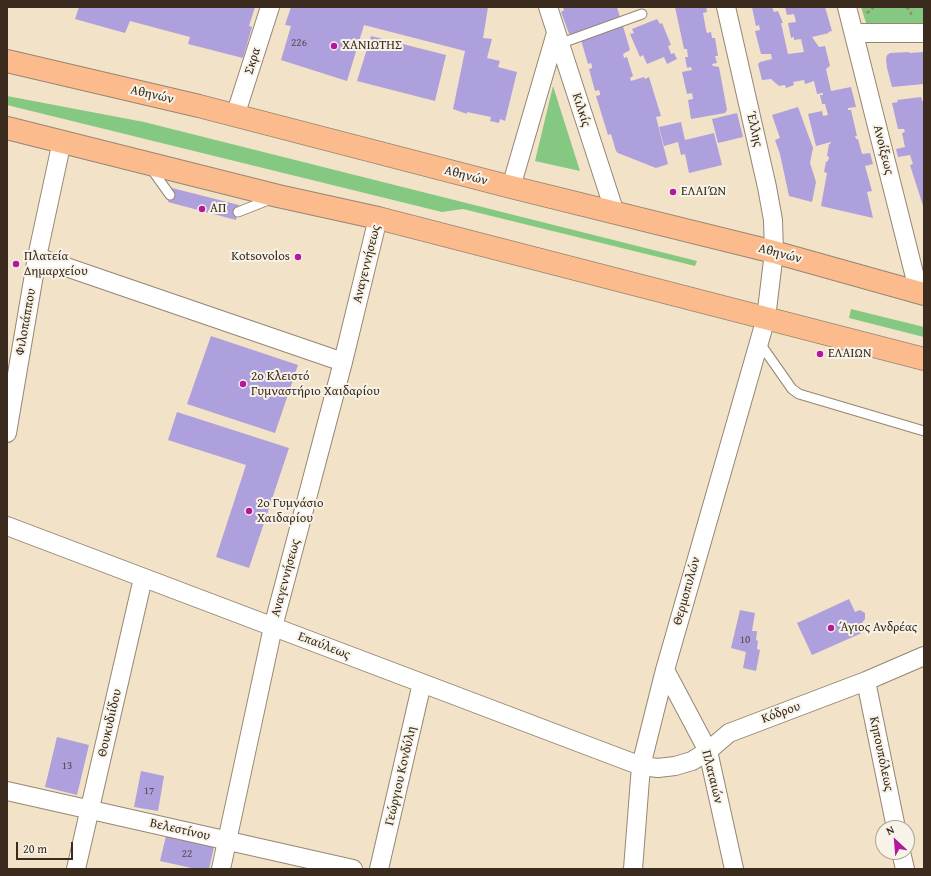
<!DOCTYPE html>
<html>
<head>
<meta charset="utf-8">
<style>
  body { margin:0 }
  #map { position:relative; width:931px; height:876px; overflow:hidden; background:#f2e2c7; font-family:"Gentium Book Plus",serif }
  canvas { display:block }
  .frame { position:absolute; inset:0; border:8px solid #3b2a1e; pointer-events:none }
  .north { position:absolute; left:875px; top:820px; width:40px; height:40px; box-sizing:border-box; background:#f7f3e8; border:1px solid #aca397; border-radius:50%; rotate:334deg; font-size:11px; font-weight:700; line-height:16px; text-align:center; color:#3b2a1e }
  .north::after { content:''; display:block; margin:auto; width:14px; height:18px; background:#b5179e; clip-path:polygon(50% 0,100% 100%,50% 72%,0 100%) }
  .scale { position:absolute; left:16px; top:842px; width:57px; height:18px; box-sizing:border-box; border:2px solid #3b2a1e; border-top:0; padding-left:5px; font-size:12px; line-height:14px; white-space:nowrap; color:#3b2a1e; -webkit-text-stroke:3px #f7f3e8; paint-order:stroke }
</style>
</head>
<body>
<div id="map">
<canvas width="931" height="876"></canvas>
<div class="frame"></div>
<div class="north">N</div>
<div class="scale">20 m</div>
</div>
<script>
const ctx = document.querySelector('canvas').getContext('2d');
ctx.lineJoin = 'round';
function paint(path, color) { ctx.fillStyle = color; ctx.fill(path, 'evenodd'); }
const shape = rows => new Path2D(rows.map(r => 'M' + r).join(''));
function trace(path, color, width, dash) { ctx.strokeStyle = color; ctx.lineWidth = width; ctx.lineCap = dash ? 'butt' : 'round'; ctx.setLineDash(dash || []); ctx.stroke(path); }
function drawText(font, color, halo, rows, align = 'center') {
  ctx.font = font + ' "Gentium Book Plus",serif'; ctx.lineWidth = 4; ctx.setLineDash([]); ctx.textBaseline = 'middle'; ctx.strokeStyle = halo; ctx.fillStyle = color; for (const [text, x, y, turn = 0] of rows) {
    ctx.save(); ctx.translate(x, y); ctx.rotate((+turn || 0) * Math.PI / 180); ctx.textAlign = isNaN(turn) ? turn : align; if (halo) ctx.strokeText(text, 0, 0); ctx.fillText(text, 0, 0); ctx.restore();
  }
}
const green = shape([
  [861,7,924,7,924,25,867,26],
  [553,86,580,171,535,161],
  [7,96,144,122,697,261,695,266,463,209,442,212,7,105],
  [851,309,924,327,924,337,849,318]
]);
const building = shape([
  [79,7,255,7,249,26,252,27,243,58,188,44,190,37,130,21,125,33,75,19],
  [291,7,488,7,483,38,492,39,487,58,500,61,498,67,517,72,505,121,500,119,499,123,490,121,491,117,467,112,467,114,453,109,465,51,364,25,347,81,281,60,291,26,285,25],
  [563,7,617,7,620,17,570,36,561,12,564,10],
  [675,7,706,7,707,12,703,13,706,30,707,33,711,32,712,38,715,38,718,56,715,56,717,63,712,64,713,66,719,67,727,110,725,113,691,119,688,100,693,99,692,93,687,94,682,72,692,70,691,67,687,68,685,57,688,57,687,49,684,49],
  [752,7,772,7,774,12,778,11,783,23,781,23,788,54,804,52,801,39,794,40,794,37,791,38,788,23,796,22,794,14,787,15,785,7,825,7,832,31,828,32,829,33,812,37,819,47,825,46,830,66,826,69,831,91,851,87,856,107,848,108,848,110,851,110,857,136,855,136,856,139,858,139,862,154,870,153,873,164,865,166,872,191,867,192,873,218,821,206,827,173,824,172,826,162,828,161,829,157,827,156,829,144,830,144,831,142,816,146,808,114,822,111,823,116,828,115,825,104,822,104,820,95,823,95,823,93,817,94,814,81,805,84,804,80,793,82,794,85,786,88,785,85,779,86,771,79,762,80,758,64,760,62,772,59,771,54,761,54,755,31,760,30,759,25,756,26],
  [657,19,660,24,662,23,671,45,668,46,671,54,674,53,677,59,667,64,664,57,647,64,643,55,640,57,630,34,634,33,632,29],
  [623,26,630,50,623,54,624,58,627,57,633,76,630,78,631,81,644,77,645,79,649,77,661,116,656,117,668,164,656,168,618,153,616,151,611,134,608,135,596,96,600,95,600,93,599,90,595,91,589,69,592,68,592,66,591,63,588,64,581,40],
  [371,36,446,55,435,101,357,81],
  [909,52,909,53,924,52,924,84,892,87,887,68,886,59,887,55,890,53],
  [921,97,924,105,924,209,910,165,913,164,910,155,898,157,896,149,905,147,902,133,905,132,904,129,898,129,892,103,898,102,897,100],
  [798,107,813,148,810,163,816,182,812,202,789,196,780,154,775,140,780,138,772,115],
  [737,113,743,137,718,143,712,119],
  [681,122,685,140,714,133,722,165,689,173,685,154,681,155,678,142,664,146,659,127],
  [172,188,239,205,236,220,168,202],
  [211,336,298,365,275,433,187,404],
  [177,412,289,448,249,568,216,557,246,465,168,440],
  [849,599,855,612,860,610,865,613,865,619,861,624,864,632,812,655,797,623],
  [740,610,755,613,752,631,757,631,756,640,758,641,757,649,760,650,756,671,743,668,746,652,731,648],
  [57,737,89,745,77,795,45,787],
  [141,771,164,776,158,811,134,807],
  [166,836,214,847,209,869,196,869,160,861]
]);
const path = shape([
  [907,7,912,15],
  [867,13,874,7]
]);
const lane = shape([
  [559,44,642,14],
  [150,167,170,195],
  [238,212,271,199],
  [759,342,792,389,799,394,924,431]
]);
const street = shape([
  [548,7,615,213],
  [847,7,919,293],
  [854,33,924,33],
  [235,116,270,7],
  [511,187,556,33],
  [37,257,343,362],
  [7,433,37,257,62,141],
  [7,526,641,766,658,768,675,766,692,761,708,751,729,733,866,681,924,656],
  [665,670,708,751,734,869],
  [866,681,896,828],
  [7,791,353,869],
  [901,852,905,869],
  [76,869,143,578],
  [221,869,273,627,343,362,378,218],
  [379,869,422,683],
  [633,869,641,766,665,670,766,318,774,252,773,220,767,187,726,7]
]);
const highway = shape([
  [7,61,199,106,511,187,774,252,924,294],
  [7,128,278,196,378,218,924,359]
]);
const markers = [
  [334,46,4,"#b5179e"],
  [673,192,4,"#b5179e"],
  [202,209,4,"#b5179e"],
  [298,257,4,"#b5179e"],
  [16,264,4,"#b5179e"],
  [820,354,4,"#b5179e"],
  [243,384,4,"#b5179e"],
  [249,511,4,"#b5179e"],
  [831,628,4,"#b5179e"]
];
const numberNames = [
  ["226",299,43],
  ["10",745,640],
  ["13",67,766],
  ["17",149,791],
  ["22",187,854]
];
const poiNames = [
  ["ΧΑΝΙΩΤΗΣ",342,46],
  ["ΕΛΑΙΏΝ",681,192],
  ["ΑΠ",210,209],
  ["Πλατεία",24,257],
  ["Δημαρχείου",24,272],
  ["Kotsovolos",290,257,"right"],
  ["ΕΛΑΙΩΝ",828,354],
  ["2ο Κλειστό",251,377],
  ["Γυμναστήριο Χαιδαρίου",251,392],
  ["2ο Γυμνάσιο",257,504],
  ["Χαιδαρίου",257,519],
  ["Άγιος Ανδρέας",839,628]
];
const streetNames = [
  ["Σκρα",253,61,-72],
  ["Αθηνών",152,95,13],
  ["Κιλκίς",581,110,72],
  ["Έλλης",754,129,77],
  ["Ανοίξεως",883,150,76],
  ["Αθηνών",466,176,15],
  ["Αθηνών",780,254,15],
  ["Αναγεννήσεως",367,264,-76],
  ["Φιλοπάππου",26,322,-80],
  ["Αναγεννήσεως",286,578,-75],
  ["Θερμοπυλών",687,591,-74],
  ["Επαύλεως",324,646,21],
  ["Κόδρου",781,713,-20],
  ["Θουκυδιίδου",110,723,-77],
  ["Κηπουπόλεως",881,754,78],
  ["Γεώργιου Κονδύλη",401,776,-77],
  ["Πλαταιών",712,777,76],
  ["Βελεστίνου",180,830,13]
];
paint(green, '#84c882');
paint(building, '#ada0dc');
trace(lane, '#968672', 11);
trace(street, '#968672', 20);
trace(highway, '#968672', 24);
trace(path, '#968672', 2.5, [3, 3]);
trace(lane, '#fff', 9);
trace(street, '#fff', 18);
trace(highway, '#fbbb8d', 22);
for (const [x, y, r, color] of markers) { const dot = new Path2D(); dot.arc(x, y, r, 0, 2 * Math.PI); ctx.fillStyle = color; ctx.fill(dot); trace(dot, '#f7f3e8', 1.5); }
drawText('11px', '#58484e', null, numberNames);
drawText('13px', '#3b2a1e', '#f7f3e8', poiNames, 'left');
drawText('13px', '#3b2a1e', '#f7f3e8', streetNames);
</script>
</body>
</html>
